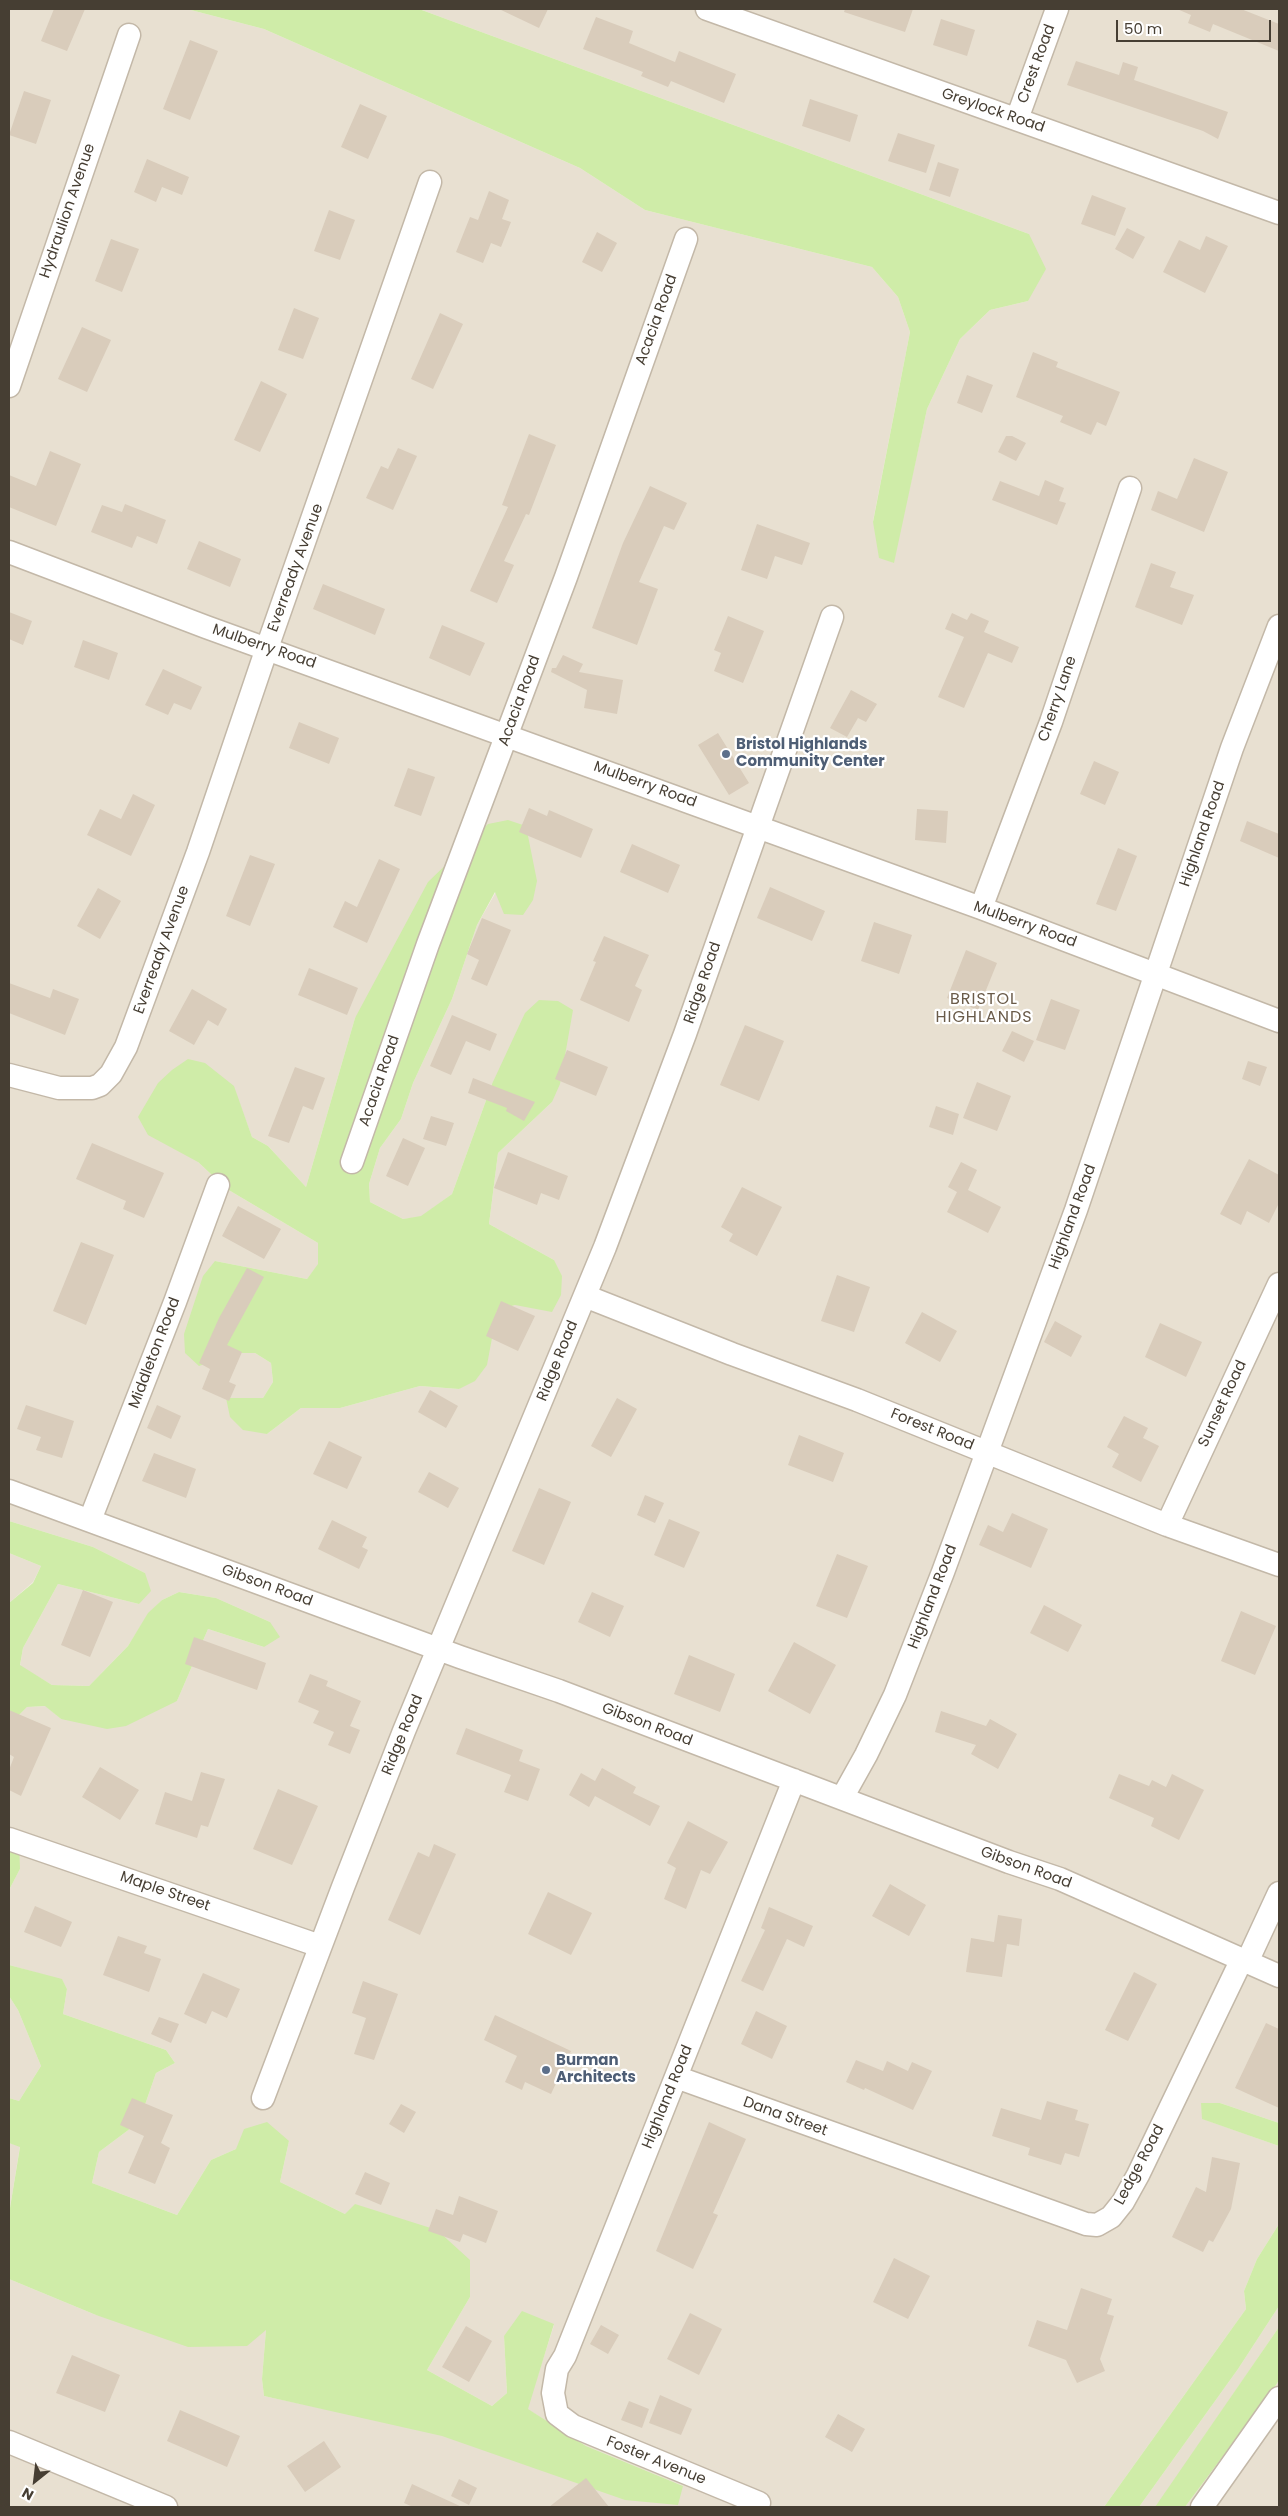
<!DOCTYPE html>
<html>
<head>
<meta charset="utf-8">
<style>
  body { margin:0 }
  #map { position:relative; width:1288px; height:2516px; overflow:hidden; background:#f3eee3; font-family:Poppins,sans-serif }
  canvas { display:block }
  .frame { position:absolute; inset:0; border:10px solid #463e33; pointer-events:none }
  .north { position:absolute; left:10px; top:2456px; width:50px; height:50px; -webkit-text-stroke:4px #fff; paint-order:stroke; rotate:209deg; font-size:14px; font-weight:700; line-height:20px; text-align:center; color:#463e33 }
  .north::after { content:''; display:block; margin:auto; width:18px; height:22px; background:#463e33; clip-path:polygon(50% 0,100% 100%,50% 72%,0 100%) }
  .scale { position:absolute; left:1116px; top:20px; width:155px; height:22px; box-sizing:border-box; border:2px solid #463e33; border-top:0; padding-left:6px; font-size:15px; line-height:18px; white-space:nowrap; color:#463e33; -webkit-text-stroke:4px #fff; paint-order:stroke }
</style>
</head>
<body>
<div id="map">
<canvas width="1288" height="2516"></canvas>
<div class="frame"></div>
<div class="north">N</div>
<div class="scale">50 m</div>
</div>
<script>
const ctx = document.querySelector('canvas').getContext('2d');
ctx.lineJoin = 'round';
function paint(path, color) { ctx.fillStyle = color; ctx.fill(path, 'evenodd'); }
const shape = rows => new Path2D(rows.map(r => 'M' + r).join(''));
function trace(path, color, width, dash) { ctx.strokeStyle = color; ctx.lineWidth = width; ctx.lineCap = dash ? 'butt' : 'round'; ctx.setLineDash(dash || []); ctx.stroke(path); }
function drawText(font, color, halo, rows, align = 'center') {
  ctx.font = font + ' Poppins,sans-serif'; ctx.lineWidth = 4.5; ctx.setLineDash([]); ctx.textBaseline = 'middle'; ctx.strokeStyle = halo; ctx.fillStyle = color; for (const [text, x, y, turn = 0] of rows) {
    ctx.save(); ctx.translate(x, y); ctx.rotate((+turn || 0) * Math.PI / 180); ctx.textAlign = isNaN(turn) ? turn : align; if (halo) ctx.strokeText(text, 0, 0); ctx.fillText(text, 0, 0); ctx.restore();
  }
}
const residential = shape([
  [9,9,187,9,264,29,580,168,645,210,872,267,898,297,910,332,873,521,893,563,927,409,960,339,990,310,1028,301,1029,234,419,9,1279,9,1279,2123,1220,2103,1203,2119,1279,2146,1279,2224,1257,2259,1244,2291,1246,2309,1104,2507,9,2507,9,2279,96,2315,266,2330,262,2379,264,2396,683,2486,586,2446,527,2409,554,2325,504,2336,507,2393,492,2406,427,2370,470,2297,345,2214,280,2182,289,2141,236,2149,211,2160,177,2215,92,2183,99,2152,139,2122,156,2073,175,2063,166,2050,63,2014,67,1989,62,1980,9,1965,9,1890,20,1869,9,1849,9,1725,27,1707,46,1706,61,1719,177,1701,208,1629,264,1647,270,1622,216,1598,179,1592,162,1600,149,1613,128,1646,89,1686,52,1685,20,1666,23,1648,58,1584,139,1604,145,1573,93,1547,9,1521],
  [526,826,496,892,477,925,452,999,413,1083,401,1119,380,1148,369,1184,370,1202,403,1219,421,1217,452,1194,492,1084,552,1102,498,1153,489,1224,554,1260,515,1305,497,1311,459,1389,420,1386,340,1408,301,1408,267,1434,263,1398,273,1382,271,1363,255,1353,236,1353,215,1261,307,1279,319,1264,318,1243,227,1189,198,1162,233,1086,252,1137,268,1146,306,1187,355,1018],
  [9,1553,41,1566,33,1582,9,1603],
  [9,1996,18,2010,41,2066,19,2101,9,2098],
  [9,2143,20,2146,9,2214],
  [1279,2306,1279,2327,1161,2500,1155,2507,1139,2507,1238,2369],
  [1279,2380,1279,2507,1185,2507,1276,2385]
]);
const green = shape([
  [187,9,419,9,1029,234,1046,269,1028,301,990,310,960,339,927,409,894,563,879,558,873,522,910,332,898,297,872,267,645,210,580,168,264,29],
  [508,820,526,826,537,881,533,900,523,915,504,914,495,892,477,925,452,999,413,1083,401,1119,380,1148,369,1184,370,1202,403,1219,421,1216,452,1194,492,1084,525,1013,539,1000,558,1001,573,1010,560,1084,552,1102,498,1153,489,1224,554,1260,562,1276,561,1295,552,1312,515,1305,497,1311,487,1365,475,1381,459,1389,420,1386,340,1408,301,1408,267,1434,243,1430,230,1417,226,1398,263,1398,273,1382,271,1363,255,1353,236,1353,199,1366,185,1353,184,1334,203,1276,215,1261,307,1279,318,1264,318,1243,227,1189,198,1162,148,1135,138,1117,158,1083,172,1070,188,1059,205,1063,234,1086,252,1137,268,1146,306,1187,355,1018,428,882,488,824],
  [9,1521,93,1547,145,1573,151,1591,139,1604,58,1584,23,1648,20,1665,52,1685,89,1686,128,1646,148,1613,162,1600,179,1592,216,1598,270,1622,280,1637,264,1647,208,1629,177,1701,126,1726,107,1729,61,1719,45,1706,27,1707,9,1725,9,1603,33,1583,41,1566,9,1553],
  [19,1841,20,1869,9,1890,9,1849],
  [9,1965,62,1979,67,1989,63,2014,166,2050,175,2063,156,2073,139,2122,99,2152,92,2183,177,2215,211,2160,236,2149,244,2129,267,2122,289,2141,280,2182,345,2214,355,2204,437,2230,470,2260,470,2297,427,2370,492,2406,507,2393,504,2336,522,2311,554,2324,528,2409,586,2446,683,2486,678,2505,625,2500,442,2436,264,2396,262,2379,266,2330,247,2346,188,2347,96,2315,9,2279,9,2214,20,2147,9,2143,9,2098,19,2101,41,2066,18,2010,9,1996],
  [1201,2103,1220,2103,1279,2123,1279,2146,1202,2119],
  [1279,2224,1279,2306,1238,2369,1139,2507,1104,2507,1246,2309,1244,2291,1257,2259],
  [1279,2327,1279,2380,1276,2385,1185,2507,1155,2507]
]);
const building = shape([
  [54,9,85,9,67,51,41,41],
  [499,9,548,9,539,28],
  [845,9,913,9,905,32,844,12],
  [1177,9,1241,9,1279,24,1279,51,1213,24,1210,32,1188,23,1191,15],
  [596,17,633,31,629,43,675,62,679,51,736,74,724,103,671,81,668,87,641,76,643,72,583,49],
  [941,19,975,30,967,56,933,45],
  [190,40,218,51,190,120,163,109],
  [1076,61,1119,75,1123,62,1138,67,1134,80,1228,112,1218,139,1203,131,1067,85],
  [24,91,51,100,36,144,9,135],
  [810,99,858,115,850,142,802,126],
  [360,104,387,116,368,159,341,147],
  [898,133,935,145,926,173,888,161],
  [147,159,189,177,182,195,162,187,156,202,134,192],
  [938,162,959,169,950,197,929,190],
  [489,191,509,200,502,219,511,222,501,247,491,243,483,263,456,252,470,217,478,220],
  [1092,195,1126,208,1115,236,1081,224],
  [329,210,355,220,340,260,314,251],
  [1127,228,1145,237,1133,259,1115,249],
  [597,232,617,243,602,272,582,262],
  [1206,236,1228,246,1205,293,1163,272,1179,240,1200,250],
  [111,239,139,249,122,292,95,281],
  [294,308,319,318,303,359,278,350],
  [440,313,463,324,433,389,411,379],
  [82,327,111,340,87,392,58,379],
  [1033,352,1058,362,1056,367,1120,392,1106,426,1097,422,1091,435,1060,422,1063,416,1016,397],
  [967,375,993,385,982,413,957,403],
  [261,381,287,394,260,452,234,440],
  [529,434,556,445,529,515,526,514,504,561,514,565,497,603,470,591,508,507,502,505],
  [1006,436,1012,436,1026,443,1016,461,998,452],
  [398,448,417,456,393,510,366,498,381,466,388,469],
  [50,451,81,464,56,526,9,507,9,475,36,486],
  [1194,458,1228,472,1204,532,1151,510,1158,491,1177,499],
  [1045,480,1064,488,1059,501,1066,503,1057,525,992,500,1000,481,1039,496],
  [650,486,687,503,674,530,664,526,639,582,658,589,637,645,592,628,623,543],
  [125,504,166,520,157,544,137,536,132,548,91,532,102,505,122,512],
  [757,524,810,543,802,565,775,556,767,579,741,570],
  [199,541,241,559,230,587,187,569],
  [1151,563,1176,572,1170,587,1194,595,1182,625,1135,607],
  [323,584,385,609,375,635,313,609],
  [9,612,32,621,23,645,9,639],
  [952,613,967,620,971,613,989,621,984,632,1019,647,1012,663,988,653,964,708,938,697,964,637,945,629],
  [728,616,764,631,743,683,714,671,721,653,714,650],
  [442,625,485,643,470,676,429,658],
  [83,640,118,653,109,680,74,667],
  [563,655,583,664,579,672,623,680,617,714,584,708,587,690,551,672,552,668,556,668],
  [163,669,202,687,191,710,174,703,168,715,145,705],
  [851,690,877,704,866,722,858,718,847,737,830,728],
  [299,722,339,738,329,764,289,748],
  [718,733,749,783,729,795,698,745],
  [1094,761,1119,772,1105,805,1080,794],
  [408,768,435,777,421,816,394,806],
  [133,794,155,805,131,856,87,835,100,809,121,819],
  [529,808,547,816,549,810,593,829,581,858,519,832],
  [917,809,948,811,946,843,915,840],
  [1247,821,1279,834,1279,858,1240,841],
  [632,844,680,865,668,893,620,872],
  [1118,848,1137,856,1116,911,1096,904],
  [250,855,275,864,250,926,226,916],
  [379,859,400,869,367,943,333,927,345,901,357,907],
  [770,887,825,911,812,941,757,918],
  [98,888,121,901,100,939,77,926],
  [482,918,511,930,487,986,471,979,479,960,467,954],
  [874,922,912,935,899,974,861,961],
  [604,936,649,955,635,986,642,990,629,1022,580,1000,596,962,593,961],
  [966,950,997,963,978,1010,947,998],
  [309,968,358,988,347,1015,298,995],
  [9,983,50,998,53,989,79,999,65,1035,9,1013],
  [192,989,227,1009,218,1026,208,1020,194,1045,169,1031],
  [1051,999,1080,1010,1065,1050,1036,1040],
  [452,1015,497,1034,490,1051,466,1041,451,1075,430,1066],
  [745,1025,784,1041,759,1101,720,1085],
  [1012,1031,1034,1041,1024,1062,1002,1051],
  [567,1050,608,1067,596,1096,555,1079],
  [1248,1061,1267,1067,1260,1086,1242,1079],
  [295,1067,325,1078,313,1110,303,1106,289,1143,268,1136],
  [473,1078,535,1102,524,1121,506,1111,507,1108,468,1093],
  [977,1082,1011,1096,997,1131,963,1118],
  [936,1106,959,1114,953,1135,929,1127],
  [431,1116,454,1123,446,1146,423,1139],
  [403,1138,425,1148,408,1186,386,1176],
  [92,1143,164,1173,144,1218,123,1209,126,1201,76,1179],
  [508,1152,568,1176,559,1200,541,1193,537,1205,494,1188],
  [1249,1159,1279,1175,1279,1203,1269,1223,1247,1211,1241,1225,1220,1214],
  [961,1162,977,1170,968,1190,1001,1207,988,1233,947,1212,957,1192,948,1187],
  [742,1187,782,1207,757,1256,729,1241,733,1234,721,1227],
  [238,1206,281,1229,264,1259,222,1236],
  [81,1242,114,1255,86,1325,53,1311],
  [247,1268,264,1277,227,1345,242,1352,229,1382,236,1385,229,1401,202,1389,210,1369,199,1363,219,1318],
  [837,1275,870,1287,854,1332,821,1321],
  [501,1301,535,1316,518,1351,486,1336],
  [922,1312,957,1331,940,1362,905,1343],
  [1055,1321,1082,1336,1071,1357,1044,1342],
  [1160,1323,1202,1342,1186,1377,1145,1357],
  [430,1390,458,1406,446,1428,418,1412],
  [617,1398,637,1409,611,1457,591,1446],
  [26,1405,74,1421,62,1458,36,1450,41,1437,17,1429],
  [157,1405,181,1416,171,1439,147,1428],
  [1124,1416,1148,1428,1143,1438,1159,1446,1141,1482,1112,1467,1119,1454,1107,1447],
  [799,1435,844,1453,833,1482,788,1465],
  [329,1441,362,1457,347,1489,313,1474],
  [154,1453,196,1469,186,1498,142,1481],
  [429,1472,459,1488,448,1508,418,1492],
  [539,1488,571,1502,544,1565,512,1551],
  [645,1495,664,1503,655,1523,637,1515],
  [1012,1513,1048,1529,1031,1568,979,1545,988,1525,1003,1532],
  [669,1519,700,1532,684,1568,654,1555],
  [332,1520,367,1537,362,1547,368,1550,359,1569,318,1549],
  [837,1554,868,1566,847,1618,816,1606],
  [83,1590,113,1602,90,1657,61,1645],
  [592,1592,624,1606,610,1637,578,1622],
  [1044,1605,1082,1625,1068,1652,1030,1633],
  [1241,1611,1276,1626,1255,1675,1221,1661],
  [194,1637,266,1663,257,1690,185,1664],
  [794,1642,836,1665,810,1714,768,1691],
  [689,1655,735,1674,720,1712,674,1694],
  [310,1674,328,1681,326,1686,361,1701,350,1726,360,1730,350,1754,328,1745,334,1732,313,1723,319,1711,298,1702],
  [9,1710,51,1728,21,1796,9,1790,9,1770,14,1757,9,1754],
  [941,1711,986,1726,990,1719,1017,1734,998,1769,971,1754,976,1745,935,1732],
  [466,1728,523,1750,519,1761,540,1769,528,1801,504,1792,511,1775,456,1754],
  [100,1767,139,1790,120,1820,82,1797],
  [602,1768,636,1787,633,1793,660,1806,650,1826,595,1796,589,1807,569,1795,581,1773,595,1781],
  [201,1772,225,1779,208,1827,201,1825,197,1838,155,1824,165,1792,192,1801],
  [1119,1774,1149,1786,1152,1780,1166,1787,1172,1774,1204,1790,1179,1840,1151,1826,1154,1818,1109,1798],
  [278,1789,318,1806,292,1865,253,1849],
  [688,1821,728,1842,710,1874,701,1870,686,1909,664,1899,676,1868,667,1863],
  [434,1844,456,1854,420,1935,388,1920,418,1852,429,1857],
  [890,1884,926,1905,909,1936,872,1916],
  [548,1892,592,1913,571,1955,528,1934],
  [35,1906,72,1922,61,1947,24,1932],
  [769,1907,813,1926,804,1947,787,1939,763,1991,741,1981,765,1930,761,1928],
  [998,1915,1022,1919,1019,1946,1007,1944,1002,1977,966,1972,971,1938,994,1942],
  [118,1936,147,1946,144,1953,161,1959,149,1992,103,1975],
  [1134,1972,1157,1984,1128,2041,1105,2030],
  [203,1973,240,1989,227,2018,212,2011,206,2024,184,2014],
  [363,1981,398,1994,374,2060,354,2054,366,2018,352,2013],
  [756,2011,787,2026,772,2059,741,2044],
  [495,2015,571,2051,551,2094,525,2082,522,2090,505,2082,517,2056,484,2040],
  [159,2017,179,2024,171,2043,151,2034],
  [1266,2023,1279,2029,1279,2108,1235,2088],
  [856,2060,883,2071,887,2061,908,2071,912,2062,932,2071,913,2110,865,2088,864,2090,846,2082],
  [132,2098,173,2115,161,2143,170,2148,155,2184,128,2173,144,2136,120,2125],
  [1047,2101,1078,2110,1075,2120,1089,2124,1079,2157,1065,2153,1061,2165,1028,2155,1030,2148,992,2136,1001,2108,1041,2120],
  [401,2104,416,2112,404,2133,389,2124],
  [709,2122,746,2139,713,2213,718,2215,693,2269,656,2251],
  [1212,2157,1240,2163,1231,2209,1213,2242,1209,2240,1203,2252,1172,2237,1196,2187,1206,2192],
  [365,2172,390,2183,381,2205,355,2194],
  [459,2196,498,2211,486,2243,463,2234,460,2242,428,2231,436,2209,453,2215],
  [894,2258,930,2276,908,2319,873,2302],
  [1081,2288,1112,2299,1107,2314,1114,2316,1100,2359,1105,2371,1077,2383,1066,2360,1028,2346,1037,2320,1067,2330],
  [690,2313,722,2329,699,2375,667,2359],
  [601,2325,619,2335,608,2354,590,2344],
  [466,2326,492,2341,469,2382,442,2367],
  [72,2355,120,2375,105,2412,56,2393],
  [660,2395,692,2409,681,2435,649,2423],
  [629,2401,649,2409,642,2428,621,2420],
  [180,2410,240,2436,227,2467,167,2441],
  [838,2414,865,2429,852,2452,825,2437],
  [324,2441,341,2467,305,2492,287,2466],
  [586,2478,609,2507,549,2507],
  [459,2479,477,2488,469,2505,451,2496],
  [412,2484,462,2507,413,2507,404,2503]
]);
const minor = shape([
  [707,9,1279,213],
  [1017,119,1057,9],
  [9,386,129,35],
  [9,552,206,627,981,908,1279,1021],
  [981,908,1051,722,1130,488],
  [9,1075,59,1088,92,1088,100,1085,111,1074,126,1047,198,852,267,648,430,182],
  [352,1162,428,944,566,577,686,239],
  [585,1296,732,1354,857,1400,1167,1525,1279,1565],
  [9,1491,460,1657,559,1691,1009,1862,1060,1879,1279,1976],
  [90,1520,175,1302,218,1185],
  [1167,1525,1279,1284],
  [842,1798,866,1755,895,1695,943,1572,1076,1210,1232,748,1279,626],
  [9,1839,320,1946],
  [1247,1962,1279,1893],
  [676,2077,1086,2224,1097,2225,1111,2217,1123,2202,1138,2175,1242,1959],
  [263,2098,343,1887,404,1731,605,1247,685,1034,832,617],
  [9,2442,166,2507],
  [759,2503,573,2426,557,2414,553,2393,557,2369,565,2356,794,1780],
  [1202,2507,1279,2398]
]);
const markers = [
  [726,754,5,"#5c6f8a"],
  [546,2070,5,"#5c6f8a"]
];
const streetNames = [
  ["Crest Road",1037,64,-70],
  ["Greylock Road",993,111,19],
  ["Hydraulion Avenue",68,211,-71],
  ["Acacia Road",657,320,-70],
  ["Everready Avenue",296,568,-70],
  ["Mulberry Road",264,647,19],
  ["Cherry Lane",1058,699,-71],
  ["Acacia Road",520,701,-70],
  ["Mulberry Road",645,785,20],
  ["Highland Road",1203,834,-71],
  ["Mulberry Road",1025,925,20],
  ["Everready Avenue",162,950,-70],
  ["Ridge Road",703,983,-71],
  ["Acacia Road",380,1081,-71],
  ["Highland Road",1073,1217,-70],
  ["Middleton Road",155,1353,-69],
  ["Ridge Road",558,1361,-68],
  ["Sunset Road",1223,1404,-65],
  ["Forest Road",932,1430,22],
  ["Gibson Road",267,1586,20],
  ["Highland Road",933,1597,-69],
  ["Gibson Road",647,1725,21],
  ["Ridge Road",403,1735,-68],
  ["Gibson Road",1026,1868,20],
  ["Maple Street",165,1892,19],
  ["Highland Road",668,2097,-68],
  ["Dana Street",785,2117,20],
  ["Ledge Road",1140,2165,-62],
  ["Foster Avenue",656,2461,22]
];
const serviceNames = [
  ["Bristol Highlands",736,745],
  ["Community Center",736,762],
  ["Burman",556,2061],
  ["Architects",556,2078]
];
const neighbourhoodNames = [
  ["BRISTOL",984,1000],
  ["HIGHLANDS",984,1018]
];
paint(residential, '#e8e0d1');
paint(green, '#cfeca8');
paint(building, '#d9ccbb');
trace(minor, '#c3b8a8', 25);
trace(minor, '#fff', 22);
for (const [x, y, r, color] of markers) { const dot = new Path2D(); dot.arc(x, y, r, 0, 2 * Math.PI); ctx.fillStyle = color; ctx.fill(dot); trace(dot, '#fff', 2); }
drawText('15px', '#463e33', '#fff', streetNames);
drawText('bold 15px', '#4e5e75', '#fff', serviceNames, 'left');
ctx.letterSpacing = '1px';
drawText('16px', '#6a5b49', '#fff', neighbourhoodNames);
ctx.letterSpacing = '0px';
</script>
</body>
</html>
